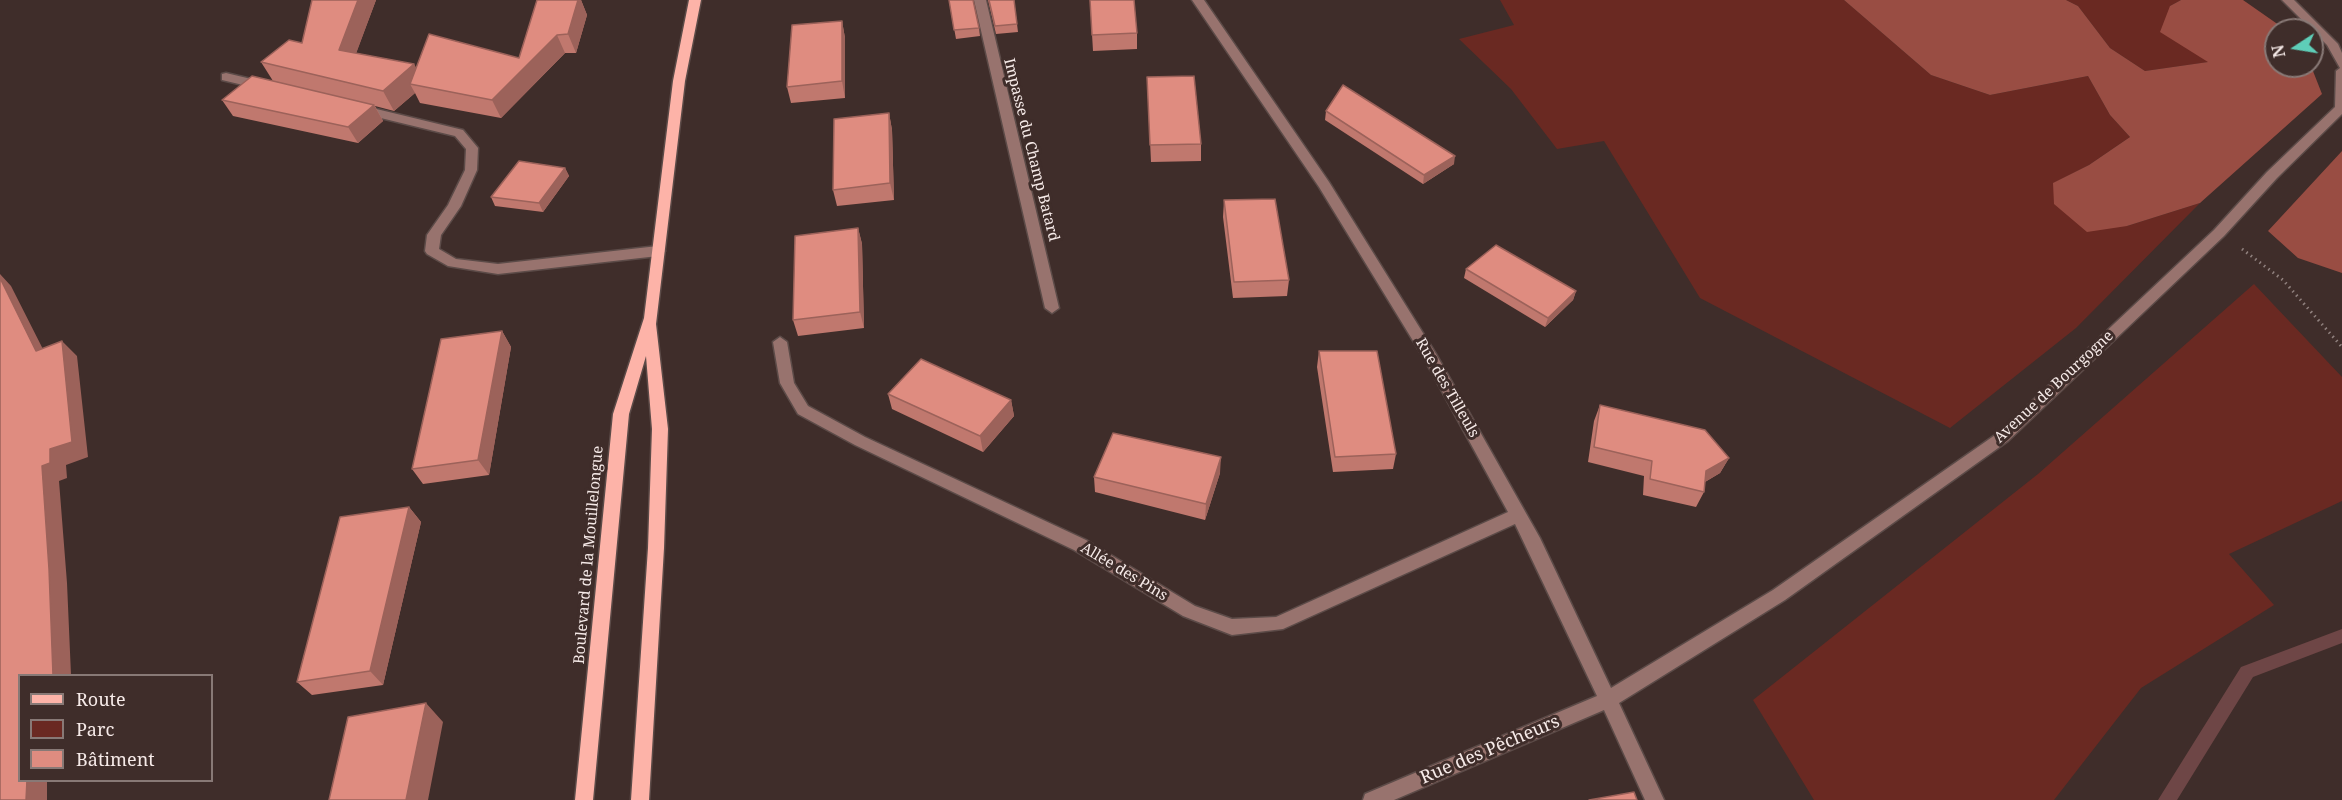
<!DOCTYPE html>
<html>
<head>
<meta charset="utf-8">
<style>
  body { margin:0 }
  #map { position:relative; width:2342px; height:800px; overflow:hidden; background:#3f2d2a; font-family:"Noto Serif",serif }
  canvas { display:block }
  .legend { position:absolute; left:18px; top:674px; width:195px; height:108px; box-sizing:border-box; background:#3f2d2a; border:2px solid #887976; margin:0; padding:8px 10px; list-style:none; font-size:18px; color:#f6eae8 }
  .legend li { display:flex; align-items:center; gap:12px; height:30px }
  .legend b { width:30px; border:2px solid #887976 }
  .north { position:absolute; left:2264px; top:18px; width:60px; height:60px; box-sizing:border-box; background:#3f2d2a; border:2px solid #887976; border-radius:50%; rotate:258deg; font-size:16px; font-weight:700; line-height:24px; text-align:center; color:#f6eae8 }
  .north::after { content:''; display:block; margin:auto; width:21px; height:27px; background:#5eceb8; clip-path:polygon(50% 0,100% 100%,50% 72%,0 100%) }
</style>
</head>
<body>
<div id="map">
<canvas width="2342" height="800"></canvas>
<ul class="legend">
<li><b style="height:8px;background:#fdb3a8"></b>Route</li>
<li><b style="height:16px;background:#6a2922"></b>Parc</li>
<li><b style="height:16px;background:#df8c80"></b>Bâtiment</li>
</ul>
<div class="north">N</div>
</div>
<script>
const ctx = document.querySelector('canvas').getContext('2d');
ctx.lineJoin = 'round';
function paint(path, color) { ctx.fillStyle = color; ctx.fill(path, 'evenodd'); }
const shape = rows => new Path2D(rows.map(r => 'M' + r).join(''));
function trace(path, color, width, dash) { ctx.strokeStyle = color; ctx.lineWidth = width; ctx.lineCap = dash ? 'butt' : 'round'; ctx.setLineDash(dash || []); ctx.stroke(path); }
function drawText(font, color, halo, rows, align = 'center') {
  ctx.font = font + ' "Noto Serif",serif'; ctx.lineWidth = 6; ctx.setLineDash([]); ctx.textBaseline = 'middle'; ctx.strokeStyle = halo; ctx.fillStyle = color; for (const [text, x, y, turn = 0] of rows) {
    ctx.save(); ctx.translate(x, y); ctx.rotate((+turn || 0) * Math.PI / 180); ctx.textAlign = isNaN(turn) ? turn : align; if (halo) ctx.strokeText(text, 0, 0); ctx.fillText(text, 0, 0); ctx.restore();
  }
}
const green = shape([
  [1500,0,1844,0,1931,75,1990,95,2088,76,2110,115,2130,137,2089,165,2054,183,2127,226,2200,203,2076,328,1950,428,1700,298,1604,141,1557,149,1511,89,1459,39,1514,25],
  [2066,0,2181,0,2170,6,2209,62,2145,71,2110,48,2078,6],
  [2254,284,2342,377,2342,501,2229,554,2274,605,2141,688,2054,800,1814,800,1753,700,2038,474]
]);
const forest = shape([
  [1844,0,2066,0,2078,6,2110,48,2145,71,2208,62,2160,32,2170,6,2181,0,2243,0,2286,30,2276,30,2276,66,2311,66,2322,94,2200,203,2127,226,2087,232,2054,204,2053,183,2089,165,2130,137,2110,115,2088,76,1990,95,1931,75],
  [2342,151,2342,273,2298,258,2268,231]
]);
const stream = shape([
  [2342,629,2342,643,2253,677,2177,800,2158,800,2241,667,2342,629]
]);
const path = shape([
  [2242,249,2283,280,2342,347]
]);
const minor = shape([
  [974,0,986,0,1059,308,1052,313,1045,308,974,0],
  [1192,0,1204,0,1329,182,1436,354,1540,538,1611,688,1773,590,1998,433,2214,230,2267,172,2335,107,2336,71,2340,68,2327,45,2282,0,2294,0,2338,44,2342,53,2342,114,2277,178,2224,236,2008,441,1785,600,1619,703,1664,800,1645,800,1604,710,1394,800,1363,800,1365,794,1597,696,1515,524,1283,629,1232,635,1183,616,1074,550,855,445,798,414,780,383,773,342,780,337,787,342,794,383,808,406,865,437,1086,540,1195,606,1232,619,1276,617,1508,512,1426,362,1319,187,1192,0],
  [226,73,268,83,270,86,264,90,222,80,222,74,226,73],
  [360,105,463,130,478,148,477,170,461,206,441,235,439,249,456,259,498,264,658,246,665,251,658,256,498,274,448,266,427,254,425,251,427,235,448,205,465,170,466,149,455,136,356,112,356,106,360,105]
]);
const major = shape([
  [689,0,701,0,685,81,656,324,668,429,664,548,649,800,631,800,648,548,652,429,646,356,629,414,593,800,575,800,613,414,644,318,673,81,689,0]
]);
const wall = shape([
  [312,0,376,0,356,53,414,64,416,68,519,58,537,0,581,0,587,15,576,53,565,53,501,118,420,103,415,93,394,111,375,106,383,121,358,143,233,116,222,100,273,81,261,62,302,43],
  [949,0,979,28,980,36,956,39],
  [988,0,1014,0,1018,32,996,34],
  [1090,0,1137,33,1137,49,1093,51],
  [842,21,845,38,845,98,791,103,787,87],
  [1147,77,1201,144,1201,161,1151,162],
  [1326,111,1454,164,1423,184,1325,120],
  [889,113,892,130,894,200,837,206,833,190],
  [565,168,569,176,543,212,495,206,491,197],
  [1224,200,1289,280,1287,296,1233,298,1223,217],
  [858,228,862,244,864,328,798,336,793,320],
  [1466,269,1576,291,1573,300,1545,327,1464,278],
  [502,331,511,347,489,475,423,484,412,469],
  [1319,351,1396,454,1393,469,1333,472,1317,367],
  [888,394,1011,400,1014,416,983,452,892,409],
  [1600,405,1729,458,1720,473,1705,482,1704,492,1696,507,1643,495,1644,476,1588,462,1594,421],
  [1220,473,1205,520,1095,492,1094,477],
  [409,507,421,522,383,685,312,695,297,682]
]);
const shadedWall = shape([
  [358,0,376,0,350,70,339,50],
  [578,0,581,0,587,15,576,53,568,34],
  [842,21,845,38,845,98,842,81],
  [557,35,565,53,501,118,492,100],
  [414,64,424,84,410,84,415,93,394,111,383,91],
  [374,105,383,121,358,143,348,127],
  [889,113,892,130,894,200,890,183],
  [1455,156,1454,164,1423,184,1424,175],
  [565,168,569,176,543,212,539,203],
  [858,228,862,244,864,328,860,312],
  [0,274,11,286,52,367,36,351,0,278],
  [1576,291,1573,300,1545,327,1548,318],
  [502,331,511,347,489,475,478,460],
  [62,341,77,356,88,457,66,465,67,478,59,481,67,583,71,675,53,675,42,466,50,449],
  [1011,400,1014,416,983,452,980,436],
  [1221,457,1220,473,1205,520,1206,504],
  [1729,458,1720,473,1698,486,1706,471],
  [409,507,421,522,383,685,370,671],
  [426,703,443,722,428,800,406,800],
  [27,780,47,780,47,800,26,800]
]);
const building = shape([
  [312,0,358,0,339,50,414,64,383,91,261,62,289,40,302,43,312,0],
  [537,0,578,0,568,34,557,35,492,100,410,84,429,34,519,58,537,0],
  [949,0,973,0,979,28,954,30,949,0],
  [989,0,1014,0,1017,24,995,26,989,0],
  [1090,0,1134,0,1137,33,1092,35,1090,0],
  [842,21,842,81,787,87,792,25,842,21],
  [252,76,374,105,348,127,222,100,252,76],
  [1194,76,1201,144,1150,145,1147,77,1194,76],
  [1343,85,1455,156,1424,175,1326,111,1343,85],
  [889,113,890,183,833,190,834,119,889,113],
  [519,161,565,168,539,203,491,197,519,161],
  [1275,199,1289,280,1234,282,1224,200,1275,199],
  [858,228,860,312,793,320,795,236,858,228],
  [1496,245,1576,291,1548,318,1466,269,1496,245],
  [0,278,36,351,62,341,72,442,50,449,50,463,42,466,49,569,53,675,20,675,20,780,27,780,26,800,0,800,0,278],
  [502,331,478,460,412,469,441,339,502,331],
  [1319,351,1377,351,1396,454,1335,457,1319,351],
  [921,359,1011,400,980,436,888,394,921,359],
  [1600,405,1705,430,1729,458,1706,471,1704,492,1650,479,1652,461,1594,447,1600,405],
  [1113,433,1221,457,1206,504,1094,477,1113,433],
  [409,507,370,671,297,682,340,517,409,507],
  [426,703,406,800,329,800,348,717,426,703],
  [1634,792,1637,800,1589,800,1634,792]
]);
const streetNames = [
  ["Impasse du Champ Batard",1031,150,76],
  ["Avenue de Bourgogne",2054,387,-43],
  ["Rue des Tilleuls",1447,388,60],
  ["Boulevard de la Mouillelongue",589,555,-85],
  ["Allée des Pins",1124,572,31]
];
const nearStreetnames = [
  ["Rue des Pêcheurs",1490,750,-23]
];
paint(green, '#6a2922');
paint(forest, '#994d43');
paint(stream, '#6e4646');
trace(minor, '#5c4b48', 3);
trace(major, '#5c4b48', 3);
trace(path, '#90817e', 3, [1.5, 4]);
paint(minor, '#98736e');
paint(major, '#fdb3a8');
paint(wall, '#c0786e');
paint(shadedWall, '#9c625a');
paint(building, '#df8c80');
trace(building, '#9c625a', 1.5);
drawText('15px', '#f6eae8', '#3f2d2a', streetNames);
drawText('18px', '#f6eae8', '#3f2d2a', nearStreetnames);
</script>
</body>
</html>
